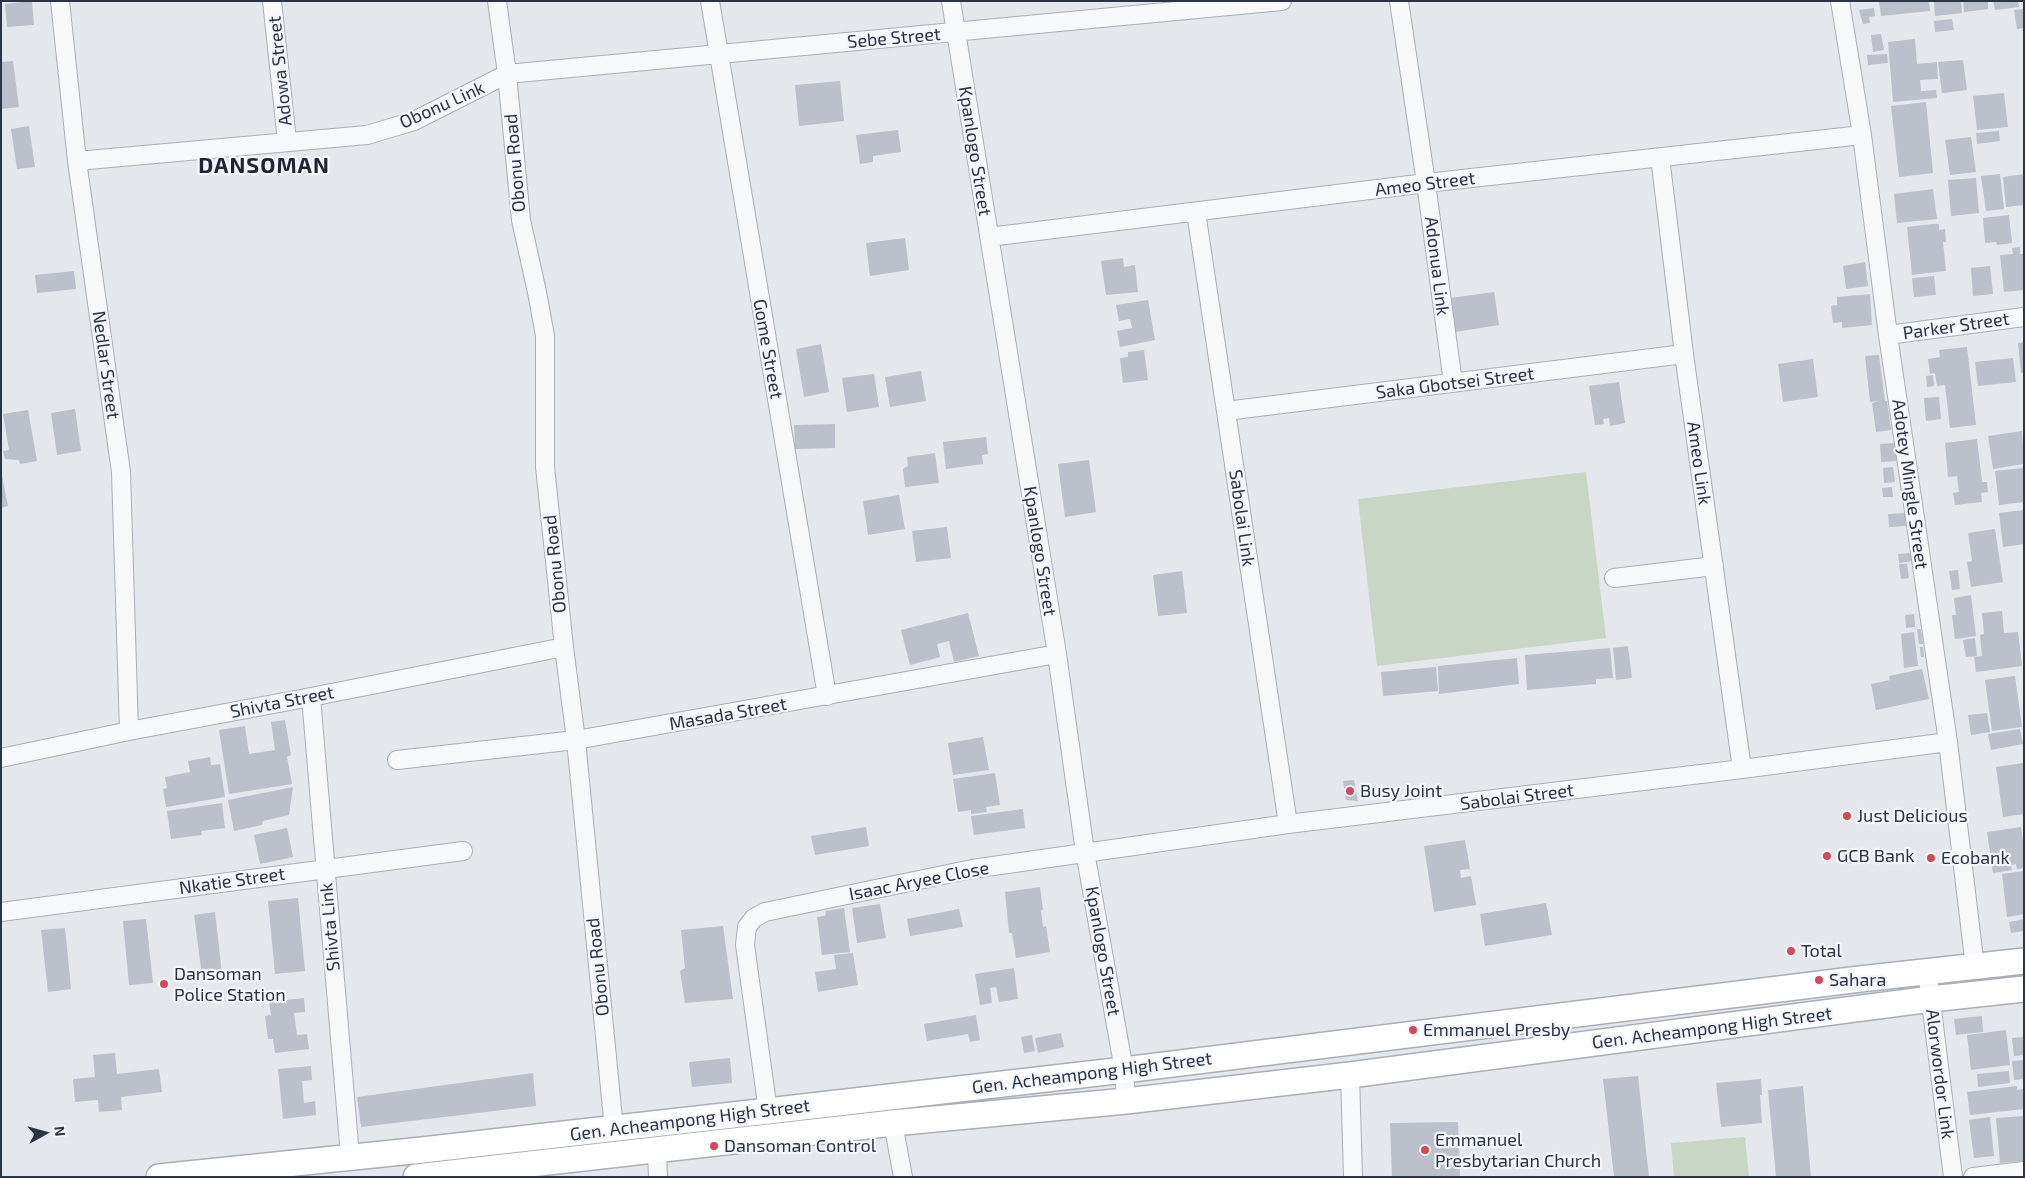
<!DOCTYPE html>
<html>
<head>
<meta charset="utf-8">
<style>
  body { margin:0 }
  #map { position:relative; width:2025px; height:1178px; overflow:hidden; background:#e4e7ec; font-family:"Exo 2",sans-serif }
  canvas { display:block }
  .frame { position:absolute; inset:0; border:2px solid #2b3445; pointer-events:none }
  .north { position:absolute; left:20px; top:1108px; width:50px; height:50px; -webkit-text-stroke:4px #f4f6f9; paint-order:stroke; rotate:83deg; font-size:14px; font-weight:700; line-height:20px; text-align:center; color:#2b3445 }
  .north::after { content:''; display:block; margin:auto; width:18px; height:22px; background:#2b3445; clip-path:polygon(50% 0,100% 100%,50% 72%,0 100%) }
</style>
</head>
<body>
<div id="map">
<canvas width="2025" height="1178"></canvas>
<div class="frame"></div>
<div class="north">N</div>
</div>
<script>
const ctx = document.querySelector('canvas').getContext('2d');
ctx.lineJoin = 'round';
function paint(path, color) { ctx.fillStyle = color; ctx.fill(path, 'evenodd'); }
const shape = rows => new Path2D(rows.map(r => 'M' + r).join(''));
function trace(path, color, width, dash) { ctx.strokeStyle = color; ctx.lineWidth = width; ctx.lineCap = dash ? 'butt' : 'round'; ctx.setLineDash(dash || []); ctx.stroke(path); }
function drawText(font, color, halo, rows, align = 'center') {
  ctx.font = font + ' "Exo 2",sans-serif'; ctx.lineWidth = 4.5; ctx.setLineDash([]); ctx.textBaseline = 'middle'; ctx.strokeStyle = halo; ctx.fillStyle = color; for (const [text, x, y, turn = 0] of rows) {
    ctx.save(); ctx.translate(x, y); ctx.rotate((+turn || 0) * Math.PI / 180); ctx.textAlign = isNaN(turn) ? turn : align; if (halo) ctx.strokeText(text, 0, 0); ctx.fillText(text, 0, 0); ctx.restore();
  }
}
const green = shape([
  [1586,472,1606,638,1377,666,1358,499],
  [1745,1137,1749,1177,1674,1177,1671,1143]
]);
const building = shape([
  [32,1,34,25,7,27,5,4],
  [1879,1,1929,1,1930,11,1881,16],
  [1934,1,1961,1,1962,13,1935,16],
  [1963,1,1988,1,1988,9,1964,12],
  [1993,1,2018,1,2019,7,1995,10],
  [1874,8,1875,16,1869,17,1870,23,1863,24,1859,10],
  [2024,9,2024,28,2017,29,2014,10],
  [1952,19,1954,30,1935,32,1934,21],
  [1881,34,1884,50,1873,52,1871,35],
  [1915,39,1917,64,1937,62,1938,79,1920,80,1921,91,1936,90,1937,98,1893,102,1888,42],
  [1887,54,1888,63,1868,65,1867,55],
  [1963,60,1967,90,1942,93,1938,62],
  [13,61,19,107,1,109,1,62],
  [840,81,844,121,799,126,795,85],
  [2004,93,2008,127,1977,130,1973,96],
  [1926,102,1933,173,1899,177,1891,106],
  [29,126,35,167,17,169,11,129],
  [898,130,901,152,873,156,873,162,860,164,856,135],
  [1999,131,2000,141,1977,144,1976,133],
  [1971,137,1976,172,1950,175,1945,140],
  [2000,174,2004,209,1986,211,1981,176],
  [2024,174,2024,205,2006,207,2003,177],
  [1976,178,1979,213,1951,216,1948,180],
  [1933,189,1937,219,1897,223,1894,194],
  [2009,215,2012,243,1997,245,1996,242,1985,243,1983,218],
  [1932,224,1939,224,1939,230,1945,229,1946,242,1943,242,1946,271,1912,275,1907,227],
  [905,238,909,270,870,276,866,243],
  [2020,247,2020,254,2024,254,2024,290,2004,292,2000,255,2013,254,2012,248],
  [1123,258,1124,267,1135,265,1138,292,1106,295,1101,261],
  [1865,262,1868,286,1846,289,1843,266],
  [1990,266,1993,294,1973,296,1971,268],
  [74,271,76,289,37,293,35,275],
  [1934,276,1936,295,1914,297,1912,278],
  [1494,292,1499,325,1455,332,1450,298],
  [1870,294,1872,325,1842,328,1842,322,1833,323,1831,306,1837,305,1837,297],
  [1148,300,1155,340,1120,347,1117,331,1132,328,1130,319,1119,321,1116,305],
  [2024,342,2024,373,2021,373,2018,343],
  [821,344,829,392,804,397,796,349],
  [1967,347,1976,425,1950,428,1945,385,1937,386,1935,373,1930,374,1928,359,1940,357,1939,350],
  [1144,350,1148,380,1123,383,1120,358,1128,357,1128,352],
  [1879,355,1885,401,1887,401,1891,430,1876,432,1872,403,1879,401,1870,402,1865,356],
  [2013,358,2016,382,1978,386,1975,362],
  [1813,359,1818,397,1783,402,1778,364],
  [921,371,926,401,890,407,885,377],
  [874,374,879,407,847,412,842,378],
  [1933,375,1934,386,1927,387,1926,376],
  [1619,382,1625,423,1610,426,1609,418,1603,419,1604,424,1595,425,1589,386],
  [1939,397,1941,419,1926,421,1924,398],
  [75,409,81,451,57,455,51,413],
  [28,410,37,461,20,464,19,460,5,459,3,451,9,450,3,414],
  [835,424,835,448,795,449,794,425],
  [2022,431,2024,464,1993,469,1988,436],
  [986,437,988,454,982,455,983,464,946,469,943,442],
  [1977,439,1982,482,1987,482,1988,492,1981,493,1982,502,1955,505,1953,493,1959,492,1957,476,1948,477,1945,443],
  [1896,443,1897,461,1881,462,1880,444],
  [935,453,939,483,905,487,903,469,908,466,907,457],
  [1089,460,1096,512,1065,517,1058,464],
  [1893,467,1895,482,1884,483,1883,468],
  [2024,468,2024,502,1999,505,1995,471],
  [1,471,8,506,1,508],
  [1892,487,1893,497,1883,497,1882,488],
  [899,495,905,529,868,535,863,501],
  [2024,510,2024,544,2003,547,1999,513],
  [1905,513,1906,526,1889,527,1888,514],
  [947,527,951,558,916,562,912,531],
  [1995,529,2003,582,1971,587,1967,562,1972,561,1968,533],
  [1911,553,1912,561,1899,563,1898,554],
  [1899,564,1907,564,1909,578,1901,579],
  [1958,570,1960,589,1952,590,1949,571],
  [1182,571,1187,613,1158,616,1153,575],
  [1971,595,1976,636,1955,639,1952,615,1956,615,1954,598],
  [2002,611,2004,633,2018,632,2022,666,1976,672,1974,657,1982,656,1980,635,1984,634,1982,613],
  [968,613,979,656,954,662,949,641,937,644,940,657,910,665,901,630],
  [1914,614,1915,627,1906,628,1905,615],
  [1917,629,1921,629,1923,644,1919,644],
  [1914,632,1918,666,1904,668,1901,634],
  [1975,638,1977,656,1966,657,1963,640],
  [1628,646,1632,678,1616,680,1613,648],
  [1920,647,1923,647,1924,657,1921,657],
  [1610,648,1613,678,1596,679,1596,684,1527,690,1525,655],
  [1517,658,1519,684,1439,694,1438,666],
  [1436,667,1438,691,1383,696,1381,672],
  [1922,669,1929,699,1876,710,1871,684,1890,680,1889,676],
  [2015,676,2022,727,1992,731,1985,680],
  [1987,713,1990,732,1971,735,1968,715],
  [285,720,291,755,287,757,292,784,229,794,219,730,245,726,249,754,275,750,271,722],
  [2020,729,2023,744,1991,750,1988,734],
  [983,737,989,770,953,775,948,743],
  [210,757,211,765,220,764,225,797,166,807,163,789,167,788,165,777,190,772,188,761],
  [2023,763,2024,814,2003,817,1996,767],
  [995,773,1000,805,986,807,987,812,971,814,971,810,958,812,953,779],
  [1354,780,1358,801,1346,800,1343,781],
  [293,787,289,815,263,821,262,825,234,831,228,800],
  [222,803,225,828,201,831,202,835,171,839,167,811],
  [1023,809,1025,828,974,835,971,816],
  [866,827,869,846,815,855,811,836],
  [2021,827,2024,848,2024,868,2017,869,2016,864,2011,865,2012,870,1993,873,1987,832],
  [287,828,293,857,260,864,254,835],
  [1465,840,1470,869,1460,870,1461,878,1471,876,1476,905,1434,912,1424,846],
  [2024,871,2024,914,2007,917,2002,874],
  [1040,887,1043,910,1041,910,1043,927,1046,926,1050,952,1016,958,1012,933,1009,933,1005,892],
  [298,898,305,971,275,974,268,901],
  [1546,903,1552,935,1485,946,1480,914],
  [880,904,886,938,857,943,852,908],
  [844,908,850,952,822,955,817,917,825,916,826,911],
  [959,909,963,927,910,936,907,919],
  [215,912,222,974,202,976,194,915],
  [146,919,153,983,129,985,123,921],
  [2024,919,2024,931,2011,933,2009,922],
  [723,926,733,999,685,1003,680,971,685,968,681,930],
  [65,928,71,989,48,992,41,930],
  [853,953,858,985,818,992,815,972,836,969,834,955],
  [1014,968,1018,999,999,1002,996,987,990,988,992,1003,980,1005,975,974],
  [304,998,305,1012,294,1013,297,1035,307,1034,309,1049,275,1053,273,1039,268,1039,265,1016,271,1015,269,1002],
  [976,1015,980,1040,970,1042,968,1034,927,1041,924,1024],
  [1982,1016,1983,1032,1956,1035,1954,1019],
  [2006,1030,2010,1065,1971,1070,1967,1035],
  [1061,1033,1064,1047,1038,1053,1035,1038],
  [1032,1035,1035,1051,1024,1053,1021,1037],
  [2024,1037,2024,1055,2014,1056,2012,1038],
  [115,1053,117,1074,159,1069,162,1092,121,1097,122,1110,99,1112,98,1100,75,1102,73,1079,95,1077,93,1055],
  [730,1058,732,1083,692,1087,689,1062],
  [2024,1060,2024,1079,2014,1080,2012,1061],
  [311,1066,312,1080,302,1081,304,1103,315,1101,316,1115,283,1119,278,1069],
  [2009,1071,2010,1083,1978,1087,1977,1074],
  [533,1073,536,1106,361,1127,357,1097],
  [1638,1076,1649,1177,1614,1177,1603,1079],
  [1761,1079,1762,1095,1760,1095,1762,1123,1721,1127,1716,1083],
  [1803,1086,1811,1177,1776,1177,1768,1090],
  [2017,1086,2017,1090,2024,1089,2024,1109,1970,1115,1967,1092],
  [2024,1116,2024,1161,2000,1163,1996,1118],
  [1990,1117,1994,1156,1974,1158,1969,1120],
  [1458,1122,1460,1177,1392,1177,1390,1123]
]);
const street = shape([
  [60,1,77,161,121,472,129,731],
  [272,1,287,141],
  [497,1,507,74,521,220,537,292,545,336,545,467,564,647,576,740,614,1129],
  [710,1,827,696],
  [951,1,1057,654,1085,852,1124,1070,1126,1101],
  [1399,1,1426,183,1453,383],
  [1840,1,1862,135,1888,335,1948,742,1975,967],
  [1660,157,1684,354,1742,769],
  [77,161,367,135,414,121,507,74,1282,1],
  [1196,212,1288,824],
  [989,237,1426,183,1862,135],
  [1888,335,2024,317],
  [1226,411,1684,354],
  [1614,578,1714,566],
  [311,697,350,1156],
  [1,758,129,731,311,697,564,647],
  [397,760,576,740,1057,654],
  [1,912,463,851],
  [1927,971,1953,1177],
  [1350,1075,1353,1177],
  [768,1111,745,945,747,927,754,918,765,912,972,869,1288,824,1742,769,1948,742],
  [893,1123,903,1177],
  [657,1151,658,1177],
  [1973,1177,2024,1171]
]);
const secondary = shape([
  [159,1177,422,1150,768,1111,1124,1070,1860,979,2024,961],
  [416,1177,893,1123,1126,1101,1350,1075,1931,999,2024,989]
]);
const markers = [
  [1350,791,5,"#d1495b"],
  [1847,816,5,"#d1495b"],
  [1827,856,5,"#d1495b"],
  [1931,858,5,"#d1495b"],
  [1791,951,5,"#d1495b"],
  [1819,980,5,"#d1495b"],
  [164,984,5,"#d1495b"],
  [1413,1030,5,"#d1495b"],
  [714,1146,5,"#d1495b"],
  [1425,1150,5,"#d1495b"]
];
const streetNames = [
  ["Sebe Street",894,38,-5],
  ["Adowa Street",280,71,-96],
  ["Obonu Link",442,105,-24],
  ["Kpanlogo Street",975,151,81],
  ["Obonu Road",515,163,-95],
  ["Ameo Street",1425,184,-7],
  ["Adonua Link",1437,266,83],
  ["Parker Street",1956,326,-8],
  ["Gome Street",768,349,80],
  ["Nedlar Street",106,365,82],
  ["Saka Gbotsei Street",1455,383,-7],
  ["Ameo Link",1699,463,82],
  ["Adotey Mingle Street",1910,484,82],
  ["Sabolai Link",1242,518,82],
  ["Kpanlogo Street",1040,551,81],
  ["Obonu Road",555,564,-96],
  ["Shivta Street",282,702,-11],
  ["Masada Street",728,714,-10],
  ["Sabolai Street",1517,797,-7],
  ["Nkatie Street",232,881,-8],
  ["Isaac Aryee Close",919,881,-11],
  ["Shivta Link",330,927,-95],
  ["Kpanlogo Street",1103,951,80],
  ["Obonu Road",598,967,-96],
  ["Gen. Acheampong High Street",1712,1028,-7],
  ["Gen. Acheampong High Street",1092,1073,-7],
  ["Alorwordor Link",1940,1074,83],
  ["Gen. Acheampong High Street",690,1120,-7]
];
const poiNames = [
  ["Busy Joint",1360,791],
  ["Just Delicious",1857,816],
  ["GCB Bank",1837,856],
  ["Ecobank",1941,858],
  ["Total",1801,951],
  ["Dansoman",174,974],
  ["Police Station",174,995],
  ["Sahara",1829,980],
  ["Emmanuel Presby",1423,1030],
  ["Emmanuel",1435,1140],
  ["Presbytarian Church",1435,1161],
  ["Dansoman Control",724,1146]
];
const districtNames = [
  ["DANSOMAN",264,166]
];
paint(green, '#c9d6c5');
paint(building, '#bbc0ca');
trace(street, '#a9aeb7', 20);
trace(secondary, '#a9aeb7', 28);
trace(street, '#f7f8fa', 18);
trace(secondary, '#fff', 25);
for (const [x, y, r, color] of markers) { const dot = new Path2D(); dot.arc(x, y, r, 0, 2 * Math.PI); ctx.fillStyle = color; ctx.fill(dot); trace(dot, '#f4f6f9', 2); }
drawText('18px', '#2b3445', '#f4f6f9', streetNames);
drawText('18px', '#2b3445', '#f4f6f9', poiNames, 'left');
ctx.letterSpacing = '1px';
drawText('bold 22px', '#1d2536', '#f4f6f9', districtNames);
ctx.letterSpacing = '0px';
</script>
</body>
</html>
